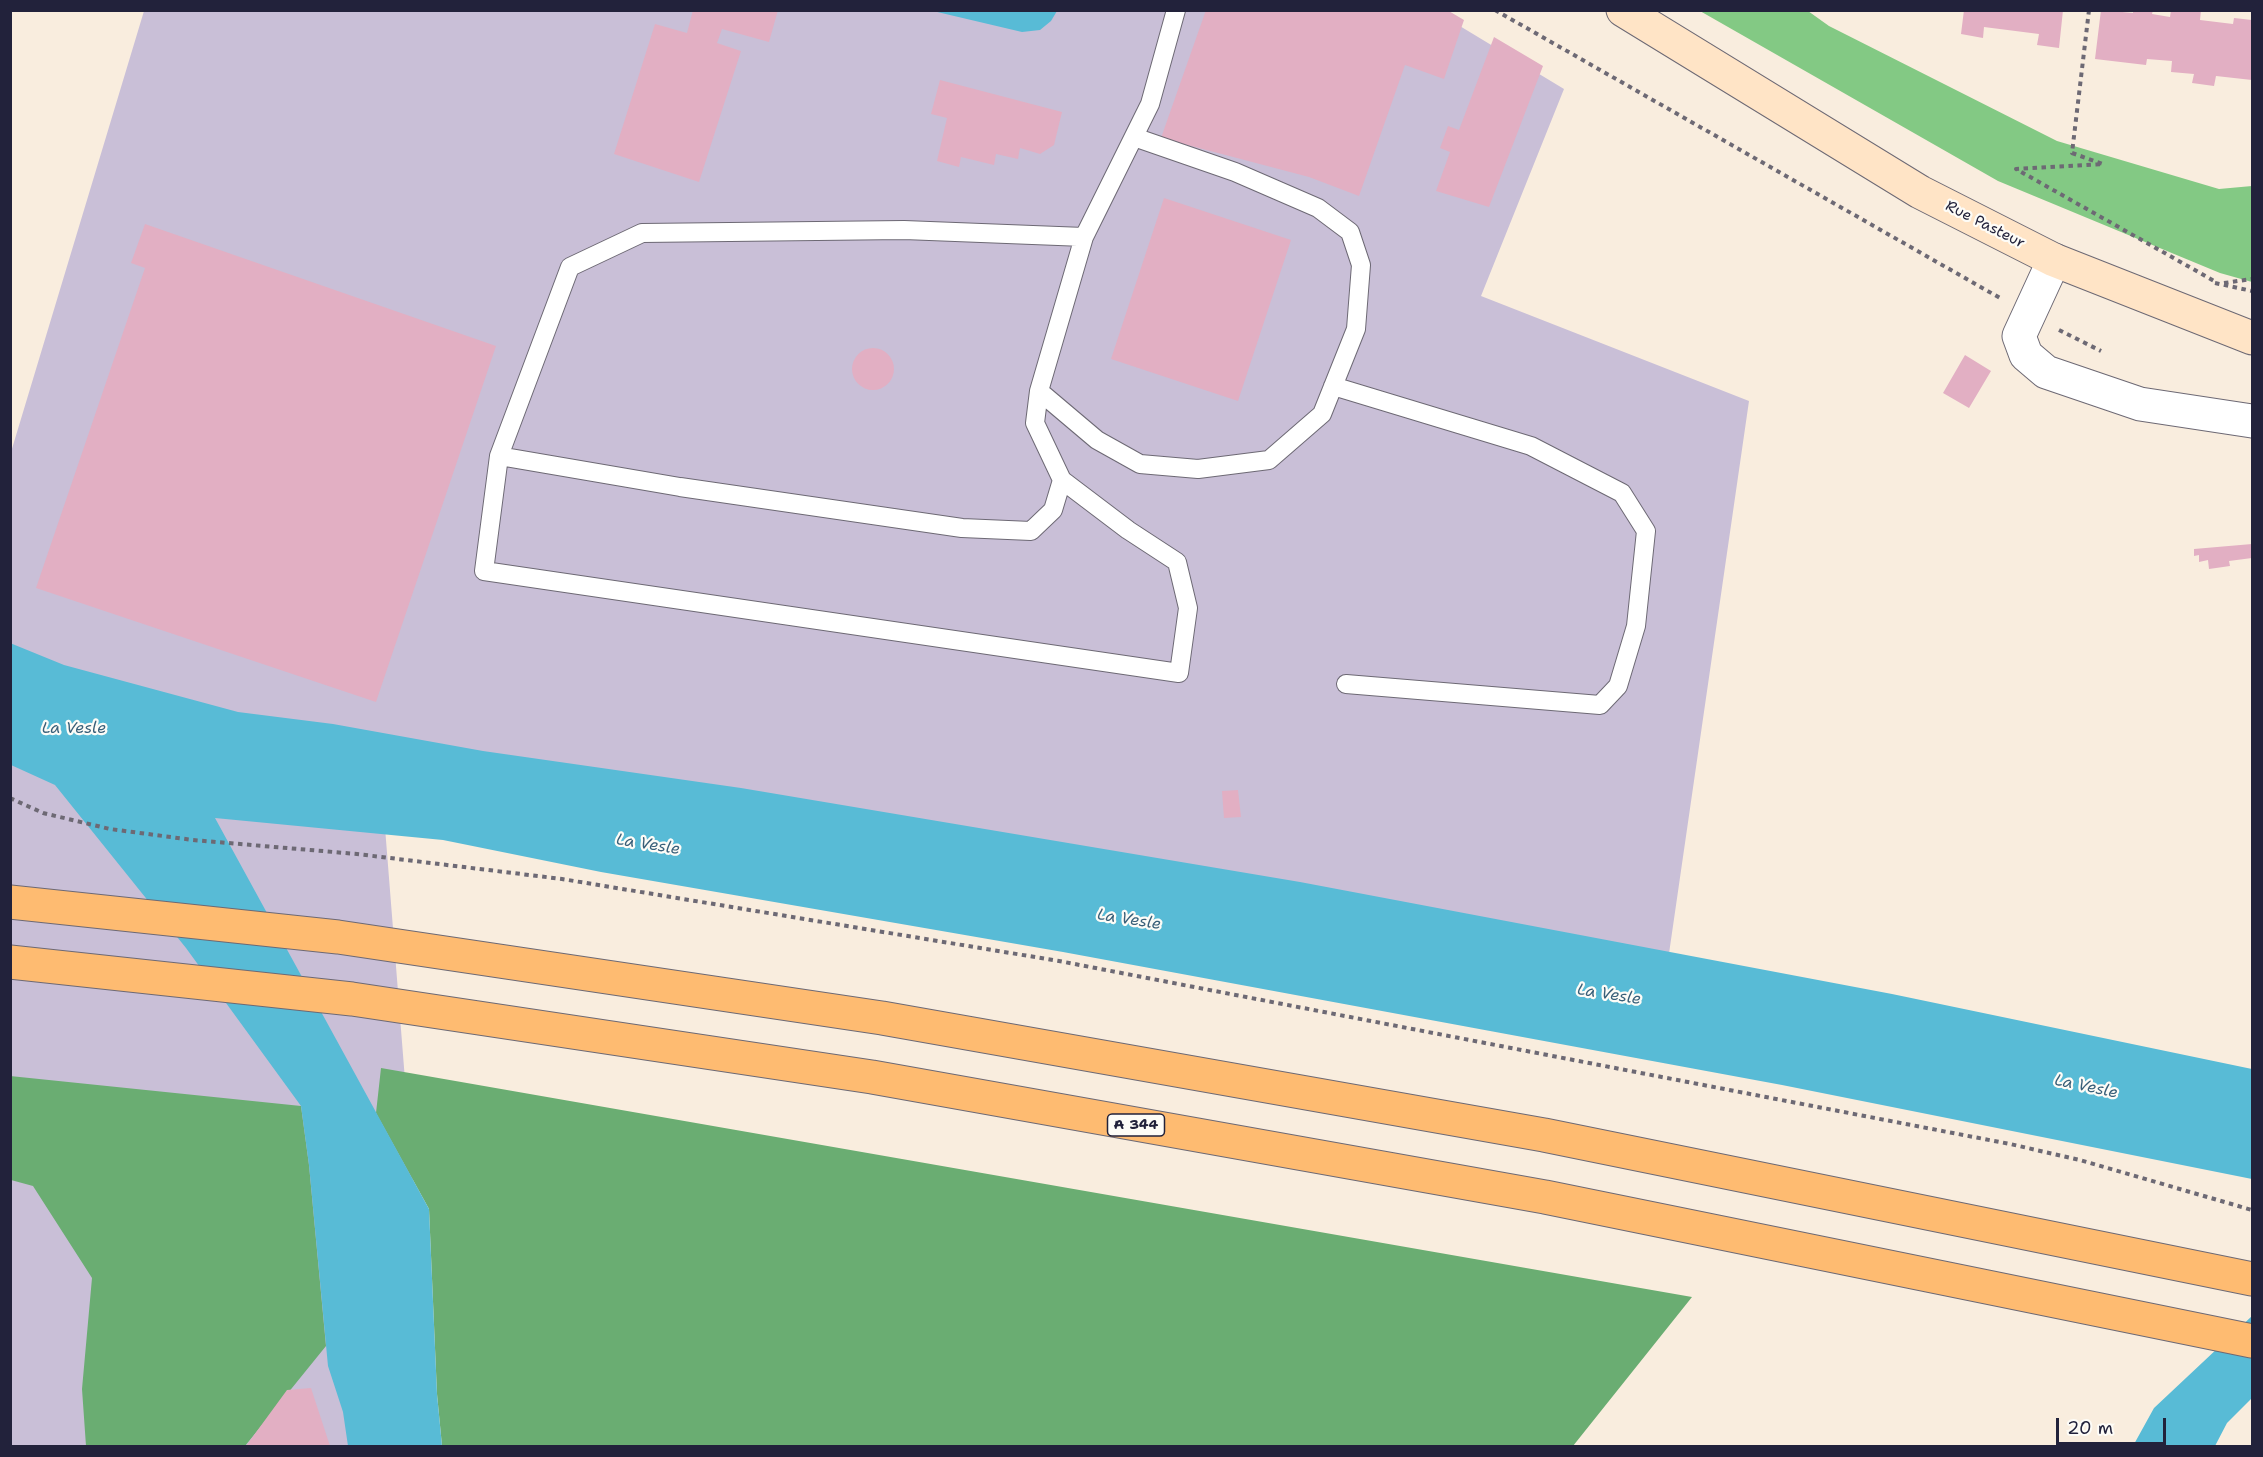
<!DOCTYPE html>
<html>
<head>
<meta charset="utf-8">
<style>
  body { margin:0 }
  #map { position:relative; width:2263px; height:1457px; overflow:hidden; background:#f9edde; font-family:"Shantell Sans",sans-serif }
  canvas { display:block }
  .frame { position:absolute; inset:0; border:12px solid #22223b; pointer-events:none }
  .scale { position:absolute; left:2056px; top:1418px; width:110px; height:27px; box-sizing:border-box; border:3px solid #22223b; border-top:0; padding-left:8px; font-size:18px; line-height:21px; white-space:nowrap; color:#22223b; -webkit-text-stroke:4px #fdfcf7; paint-order:stroke }
</style>
</head>
<body>
<div id="map">
<canvas width="2263" height="1457"></canvas>
<div class="frame"></div>
<div class="scale">20 m</div>
</div>
<script>
const ctx = document.querySelector('canvas').getContext('2d');
ctx.lineJoin = 'round';
function paint(path, color) { ctx.fillStyle = color; ctx.fill(path, 'evenodd'); }
const shape = rows => new Path2D(rows.map(r => 'M' + r).join(''));
function trace(path, color, width, dash) { ctx.strokeStyle = color; ctx.lineWidth = width; ctx.lineCap = dash ? 'butt' : 'round'; ctx.setLineDash(dash || []); ctx.stroke(path); }
function drawText(font, color, halo, rows, align = 'center') {
  ctx.font = font + ' "Shantell Sans",sans-serif'; ctx.lineWidth = 4.5; ctx.setLineDash([]); ctx.textBaseline = 'middle'; ctx.strokeStyle = halo; ctx.fillStyle = color; for (const [text, x, y, turn = 0] of rows) {
    ctx.save(); ctx.translate(x, y); ctx.rotate((+turn || 0) * Math.PI / 180); ctx.textAlign = isNaN(turn) ? turn : align; if (halo) ctx.strokeText(text, 0, 0); ctx.fillText(text, 0, 0); ctx.restore();
  }
}
const industrial = shape([
  [144,11,1435,11,1564,89,1481,296,1749,401,1664,988,381,777,434,1446,11,1446,11,452]
]);
const green = shape([
  [1700,11,1808,11,1829,26,2057,141,2219,189,2252,186,2252,282,2220,273,1998,181]
]);
const forest = shape([
  [381,1068,1692,1297,1573,1446,442,1446,437,1394,429,1209,376,1113],
  [10,1076,301,1106,309,1165,326,1346,245,1446,86,1446,82,1389,92,1278,33,1186,11,1180]
]);
const water = shape([
  [933,11,1057,11,1051,21,1040,30,1022,32],
  [10,643,64,665,238,712,333,724,483,751,741,788,1300,882,1892,994,2252,1069,2252,1179,1782,1085,1063,952,601,872,443,840,215,818,429,1209,437,1394,442,1446,348,1446,343,1412,328,1366,309,1165,301,1106,186,948,55,785,11,765],
  [2252,1316,2252,1398,2227,1423,2215,1446,2133,1446,2154,1408]
]);
const building = shape([
  [693,10,778,10,769,42,722,29,717,43,741,51,699,182,614,154,655,24,687,33],
  [1206,10,1447,10,1464,20,1444,79,1405,65,1359,196,1309,177,1161,138],
  [1964,10,2063,10,2059,48,2037,45,2039,34,1984,27,1983,38,1961,34],
  [2101,10,2133,13,2133,10,2153,10,2152,14,2170,17,2171,10,2201,10,2200,20,2233,24,2234,18,2252,20,2252,80,2216,76,2214,86,2192,83,2194,74,2171,72,2172,61,2147,59,2146,65,2095,59],
  [1494,37,1543,66,1489,207,1436,191,1450,152,1440,148,1448,126,1459,130],
  [940,80,1062,112,1054,145,1040,154,1020,148,1018,159,996,154,994,165,961,157,959,167,937,161,947,118,931,114],
  [1164,198,1291,240,1238,401,1111,359],
  [145,224,496,346,376,702,36,588,145,268,131,263],
  '852 369a21 21 0 1 1 42 0a21 21 0 1 1-42 0Z',
  [1965,355,1991,371,1969,408,1943,393],
  [2252,544,2252,558,2229,561,2230,566,2209,569,2208,560,2199,562,2199,555,2194,556,2194,549],
  [1238,790,1241,817,1224,818,1222,791],
  [311,1388,330,1446,246,1446,287,1390]
]);
const path = shape([
  [1495,10,2000,298],
  [2089,10,2072,153,2103,164,2016,169,2216,282],
  [2215,283,2252,291],
  [2224,283,2252,279],
  [2059,330,2101,351],
  [10,798,43,813,110,829,193,840,357,854,562,879,1059,961,2010,1144,2080,1160,2252,1210]
]);
const lane = shape([
  [1084,237,904,230,642,233,570,267,499,456,680,487,962,528,1031,531,1053,510,1062,480,1035,423,1039,391,1084,237,1150,104,1176,10],
  [1333,386,1531,446,1622,493,1646,531,1636,626,1618,686,1600,705,1346,684],
  [1039,391,1097,440,1140,464,1198,469,1269,460,1322,414,1356,329,1361,265,1350,232,1318,208,1235,172,1134,137],
  [499,456,484,571,1179,673,1188,608,1177,562,1128,530,1062,480]
]);
const street = shape([
  [2054,260,2019,336,2026,355,2046,372,2140,404,2252,421]
]);
const secondary = shape([
  [1623,10,1920,192,2054,260,2252,338]
]);
const highway = shape([
  [10,902,338,937,882,1018,1544,1135,2252,1279],
  [10,962,352,999,872,1077,1545,1197,2252,1341]
]);
const shields = [
  [1136,1125,57]
];
const shieldNames = [
  ["A 344",1136,1125]
];
const streetNames = [
  ["Rue Pasteur",1985,225,27]
];
const waterNames = [
  ["La Vesle",74,729],
  ["La Vesle",648,845,9],
  ["La Vesle",1129,920,9],
  ["La Vesle",1609,995,9],
  ["La Vesle",2086,1087,12]
];
paint(industrial, '#c9bfd7');
paint(green, '#83c984');
paint(forest, '#6aad72');
paint(water, '#58bbd6');
paint(building, '#e2afc3');
trace(lane, '#6d6974', 20);
trace(street, '#6d6974', 35);
trace(secondary, '#6d6974', 35);
trace(highway, '#6d6974', 35);
trace(path, '#6d6974', 4, [4.5, 4.5]);
trace(lane, '#fff', 18);
trace(street, '#fff', 33);
trace(secondary, '#ffe4c6', 33);
trace(highway, '#febb71', 33);
for (const [x, y, w] of shields) { const box = new Path2D(); box.roundRect(x - w / 2, y - 11, w, 22, 4.5); ctx.fillStyle = '#fdfcf7'; ctx.fill(box); trace(box, '#22223b', 1.5); }
drawText('bold 14px', '#22223b', null, shieldNames);
drawText('15px', '#22223b', '#fdfcf7', streetNames);
drawText('italic 16px', '#385f79', '#fdfcf7', waterNames);
</script>
</body>
</html>
